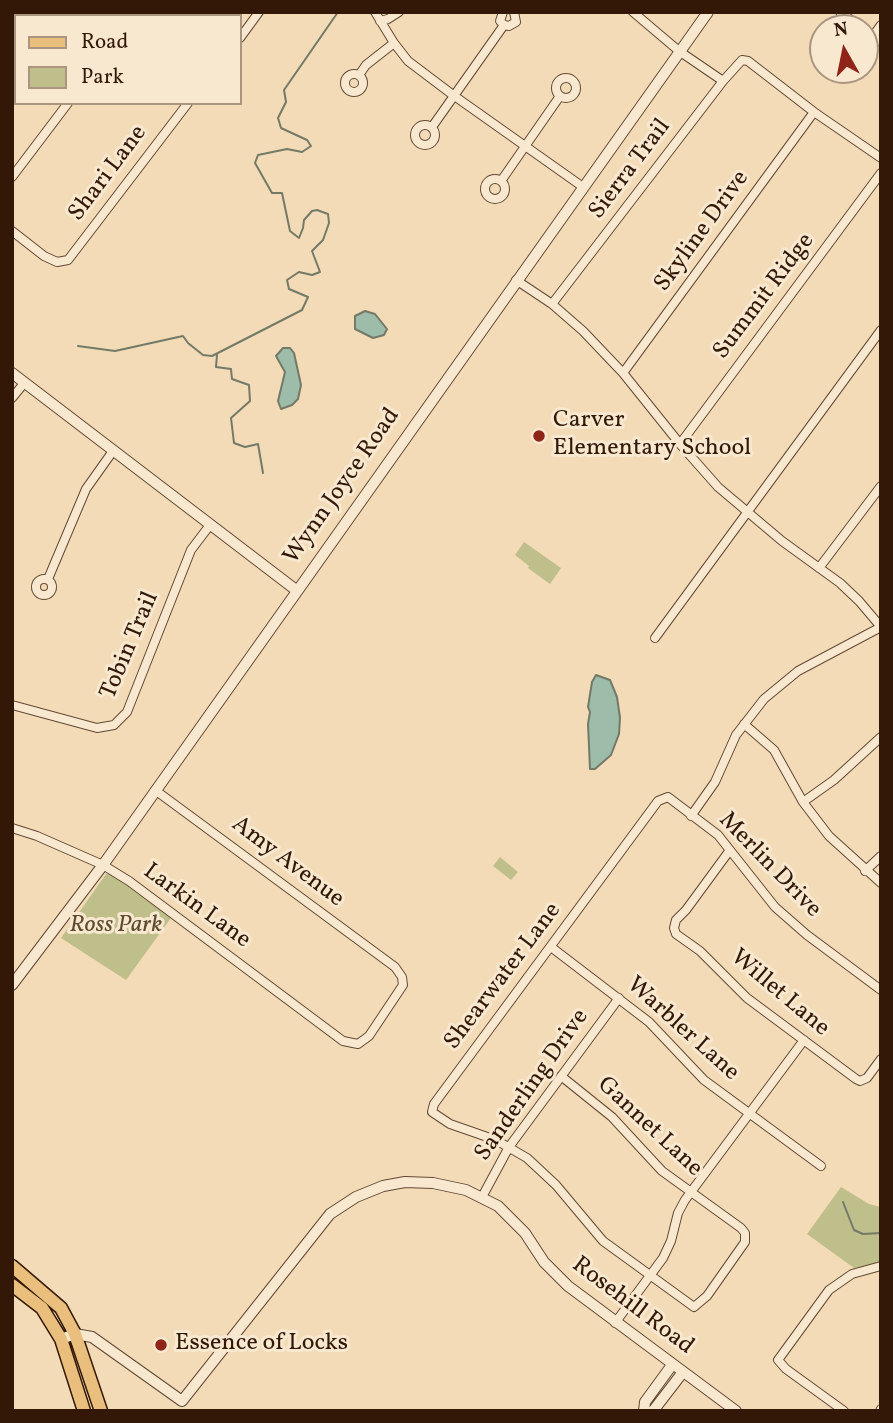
<!DOCTYPE html>
<html>
<head>
<meta charset="utf-8">
<style>
  body { margin:0 }
  #map { position:relative; width:893px; height:1423px; overflow:hidden; background:#f4dbb7; font-family:Vollkorn,serif }
  canvas { display:block }
  .frame { position:absolute; inset:0; border:14px solid #331807; pointer-events:none }
  .legend { position:absolute; left:14px; top:14px; width:228px; height:91px; box-sizing:border-box; background:#f8e8d0; border:2px solid #a99580; margin:0; padding:9px 12px; list-style:none; font-size:21px; color:#331807 }
  .legend li { display:flex; align-items:center; gap:14px; height:35px }
  .legend b { width:35px; border:2px solid #a99580 }
  .north { position:absolute; left:809px; top:14px; width:70px; height:70px; box-sizing:border-box; background:#f8e8d0; border:2px solid #a99580; border-radius:50%; rotate:351deg; font-size:19px; font-weight:700; line-height:28px; text-align:center; color:#331807 }
  .north::after { content:''; display:block; margin:auto; width:24px; height:32px; background:#8f2418; clip-path:polygon(50% 0,100% 100%,50% 72%,0 100%) }
</style>
</head>
<body>
<div id="map">
<canvas width="893" height="1423"></canvas>
<div class="frame"></div>
<ul class="legend">
<li><b style="height:9px;background:#eabe7c"></b>Road</li>
<li><b style="height:19px;background:#bfbf8c"></b>Park</li>
</ul>
<div class="north">N</div>
</div>
<script>
const ctx = document.querySelector('canvas').getContext('2d');
ctx.lineJoin = 'round';
function paint(path, color) { ctx.fillStyle = color; ctx.fill(path, 'evenodd'); }
const shape = rows => new Path2D(rows.map(r => 'M' + r).join(''));
function trace(path, color, width, dash) { ctx.strokeStyle = color; ctx.lineWidth = width; ctx.lineCap = dash ? 'butt' : 'round'; ctx.setLineDash(dash || []); ctx.stroke(path); }
function drawText(font, color, halo, rows, align = 'center') {
  ctx.font = font + ' Vollkorn,serif'; ctx.lineWidth = 6; ctx.setLineDash([]); ctx.textBaseline = 'middle'; ctx.strokeStyle = halo; ctx.fillStyle = color; for (const [text, x, y, turn = 0] of rows) {
    ctx.save(); ctx.translate(x, y); ctx.rotate((+turn || 0) * Math.PI / 180); ctx.textAlign = isNaN(turn) ? turn : align; if (halo) ctx.strokeText(text, 0, 0); ctx.fillText(text, 0, 0); ctx.restore();
  }
}
const green = shape([
  [524,542,561,568,550,584,528,568,529,566,515,555],
  [500,857,518,872,511,880,493,866],
  [106,874,111,874,171,918,126,980,61,938],
  [841,1187,869,1204,881,1207,881,1263,854,1268,807,1234]
]);
const water = shape([
  [365,311,375,314,387,329,384,335,373,338,355,329,355,316,365,311],
  [283,348,290,348,294,353,301,385,298,399,292,405,281,409,278,401,285,372,276,356,283,348],
  [596,675,610,680,617,697,620,718,619,734,611,755,595,769,590,769,588,724,590,712,588,707,592,682,596,675]
]);
const stream = shape([
  [78,346,115,351,183,336,188,343,203,355,212,356,302,310,308,297,289,289,287,280,299,272,312,275,320,272,312,251,323,240,329,223,328,214,317,210,312,211,304,220,303,228,299,238,290,231,282,193,272,193,255,163,258,155,287,149,302,152,311,146,307,140,281,128,278,118,286,102,284,90,338,12],
  [217,355,216,367,231,369,232,379,249,385,250,401,231,418,234,443,245,447,258,444,263,473],
  [843,1202,854,1230,863,1234,881,1233]
]);
const minor = shape([
  [159,12,164,16],
  [375,12,394,43,408,61,453,95,583,187],
  [503,12,500,21,504,25,509,26,516,22,514,12],
  [633,12,679,51,723,81],
  [840,12,862,28],
  [135,16,138,12],
  [380,21,388,19,399,12],
  [865,30,881,42],
  [873,36,881,25],
  [240,38,259,12],
  '345 83a9 9 0 1 1 18 0a9 9 0 1 1-18 0Z',
  [359,75,366,65,394,43],
  '556 88a10 10 0 1 1 20 0a10 10 0 1 1-20 0Z',
  '415 135a10 10 0 1 1 20 0a10 10 0 1 1-20 0Z',
  [432,127,504,25],
  [12,177,68,103],
  '485 189a10 10 0 1 1 20 0a10 10 0 1 1-20 0Z',
  [501,181,560,96],
  [12,231,44,256,57,262,68,260,188,103],
  [516,280,552,304,583,331,623,373,680,444,718,487,782,541,840,583,859,601,881,627,798,671,764,699,736,735,715,782,691,816],
  [552,304,723,81,742,60,748,61,814,112,881,158],
  [623,373,814,112],
  [12,398,25,382],
  [680,444,881,173],
  [819,568,881,486],
  '36 587a8 8 0 1 1 16 0a8 8 0 1 1-16 0Z',
  [48,579,86,489,113,451],
  [655,638,881,330],
  [12,705,97,728,114,725,127,712,191,550,210,525],
  [744,724,774,750,803,802,829,836,881,883],
  [803,802,834,780,881,737],
  [12,828,37,836,103,865,129,881,343,1041,358,1044,369,1036,403,985,402,977,395,967,155,790],
  [730,850,686,910,676,920,674,928,676,934,700,951,747,998,856,1079,860,1081,867,1078,881,1059],
  [865,871,881,856],
  [551,947,649,1022,704,1080,821,1166],
  [561,1076,612,1117,662,1171,741,1228,745,1233,745,1242,707,1296,694,1307,603,1241,556,1185,527,1158,496,1140,450,1124,432,1112,434,1104,658,801,668,797,718,835,775,907,807,935,881,990],
  [482,1197,509,1147,619,998],
  [615,1323,663,1258,671,1241,678,1213,685,1200,804,1040],
  [844,1411,786,1369,778,1360,829,1290,852,1274,881,1266],
  [880,1411,881,1409]
]);
const tertiary = shape([
  [12,373,296,590],
  [12,985,103,865,708,12],
  [61,1339,75,1334,92,1337,182,1401,330,1214,356,1197,383,1186,405,1182,433,1183,466,1190,498,1206,525,1233,544,1262,568,1286,736,1411],
  [644,1411,645,1402,672,1365],
  [653,1411,683,1372]
]);
const primary = shape([
  [12,1266,61,1308,75,1334,101,1411],
  [12,1285,42,1308,61,1339,84,1411]
]);
const markers = [
  [539,436,7,"#8f2418"],
  [161,1345,7,"#8f2418"]
];
const streetNames = [
  ["Sierra Trail",631,170,-53],
  ["Shari Lane",109,174,-53],
  ["Skyline Drive",703,232,-54],
  ["Summit Ridge",765,297,-53],
  ["Wynn Joyce Road",343,487,-55],
  ["Tobin Trail",131,646,-67],
  ["Amy Avenue",287,863,37],
  ["Merlin Drive",769,866,46],
  ["Larkin Lane",196,907,36],
  ["Shearwater Lane",504,977,-53],
  ["Willet Lane",779,994,40],
  ["Warbler Lane",682,1030,42],
  ["Sanderling Drive",533,1086,-55],
  ["Gannet Lane",649,1128,43],
  ["Rosehill Road",632,1307,37]
];
const poiNames = [
  ["Carver",553,422],
  ["Elementary School",553,450],
  ["Essence of Locks",175,1345]
];
const parkNames = [
  ["Ross Park",116,927]
];
paint(green, '#bfbf8c');
paint(water, '#9dbca9');
trace(water, '#737a68', 2);
trace(stream, '#737a68', 2);
trace(minor, '#634933', 10);
trace(tertiary, '#634933', 12);
trace(primary, '#331807', 15);
trace(minor, '#f8e8d0', 8);
trace(tertiary, '#f8e8d0', 10);
trace(primary, '#eabe7c', 12);
for (const [x, y, r, color] of markers) { const dot = new Path2D(); dot.arc(x, y, r, 0, 2 * Math.PI); ctx.fillStyle = color; ctx.fill(dot); trace(dot, '#f8e8d0', 2.5); }
drawText('24px', '#331807', '#f8e8d0', streetNames);
drawText('24px', '#331807', '#f8e8d0', poiNames, 'left');
drawText('italic 24px', '#5d4a2f', '#f8e8d0', parkNames);
</script>
</body>
</html>
